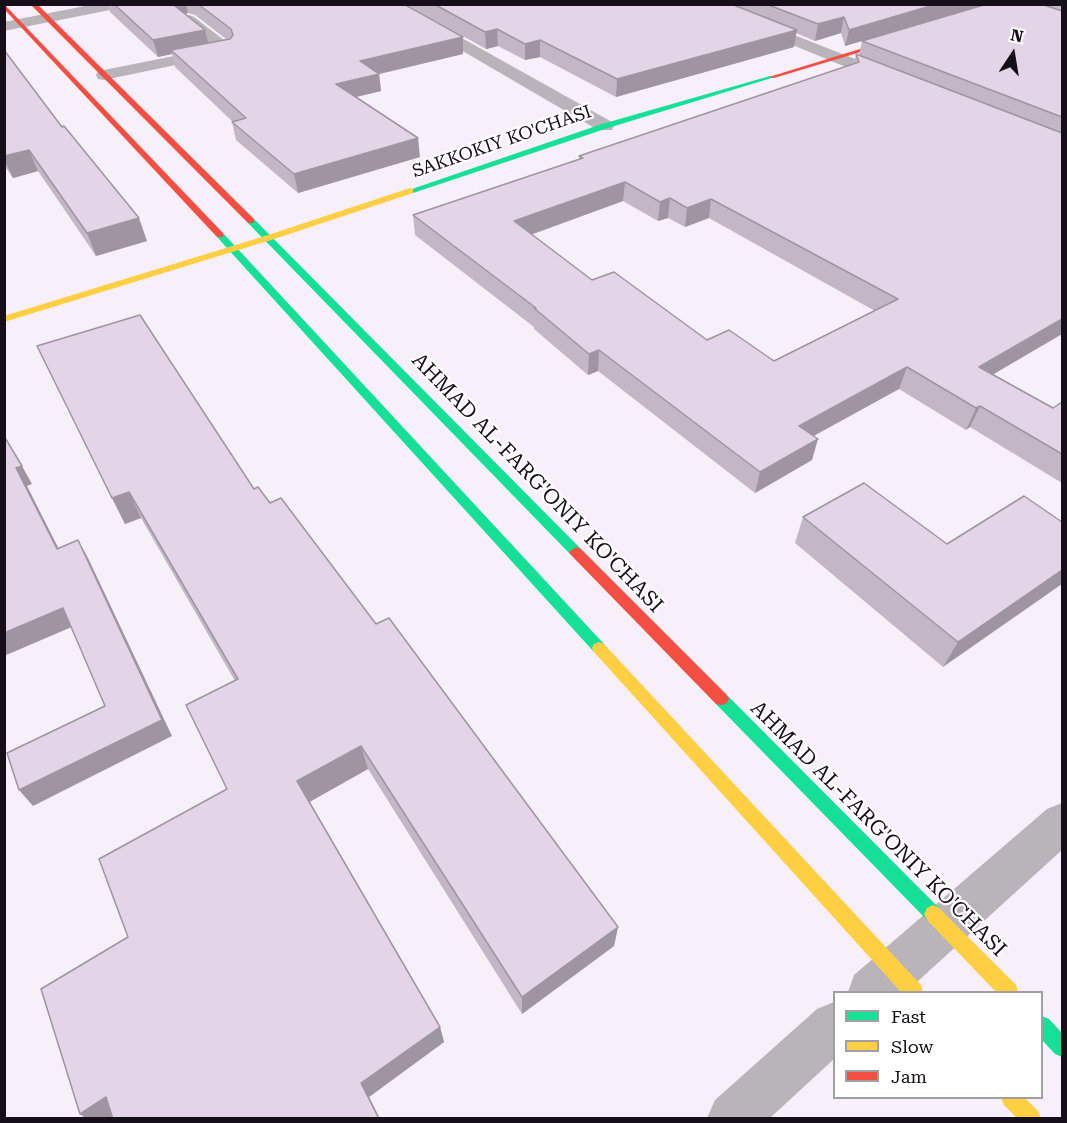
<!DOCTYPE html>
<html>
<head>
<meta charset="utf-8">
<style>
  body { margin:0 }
  #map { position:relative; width:1067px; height:1123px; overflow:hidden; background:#f7eff9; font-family:"Roboto Serif",serif }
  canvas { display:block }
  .frame { position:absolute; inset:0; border:6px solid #160f19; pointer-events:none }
  .legend { position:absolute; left:833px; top:991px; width:210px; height:108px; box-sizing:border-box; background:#fff; border:2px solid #a29fa3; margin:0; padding:8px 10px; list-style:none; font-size:18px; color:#160f19 }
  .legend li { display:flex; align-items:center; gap:12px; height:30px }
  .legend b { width:30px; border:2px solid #a29fa3 }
  .north { position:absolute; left:983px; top:24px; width:60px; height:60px; -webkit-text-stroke:4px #fff; paint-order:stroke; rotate:12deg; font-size:16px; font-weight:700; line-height:24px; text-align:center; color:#160f19 }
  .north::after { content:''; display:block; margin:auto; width:21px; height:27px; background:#160f19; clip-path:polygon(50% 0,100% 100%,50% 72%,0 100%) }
</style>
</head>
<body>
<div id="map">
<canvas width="1067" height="1123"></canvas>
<div class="frame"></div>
<ul class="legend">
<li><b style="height:8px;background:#16e098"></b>Fast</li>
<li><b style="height:8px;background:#ffcf43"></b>Slow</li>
<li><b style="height:8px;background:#f24e42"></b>Jam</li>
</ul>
<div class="north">N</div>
</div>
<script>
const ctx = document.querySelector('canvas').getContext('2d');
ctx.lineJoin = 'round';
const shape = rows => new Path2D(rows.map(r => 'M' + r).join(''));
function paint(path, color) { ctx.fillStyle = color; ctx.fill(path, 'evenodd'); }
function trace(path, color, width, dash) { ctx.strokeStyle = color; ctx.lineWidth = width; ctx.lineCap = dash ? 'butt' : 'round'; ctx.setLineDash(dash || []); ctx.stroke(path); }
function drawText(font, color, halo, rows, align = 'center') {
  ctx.font = font + ' "Roboto Serif",serif'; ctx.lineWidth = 4.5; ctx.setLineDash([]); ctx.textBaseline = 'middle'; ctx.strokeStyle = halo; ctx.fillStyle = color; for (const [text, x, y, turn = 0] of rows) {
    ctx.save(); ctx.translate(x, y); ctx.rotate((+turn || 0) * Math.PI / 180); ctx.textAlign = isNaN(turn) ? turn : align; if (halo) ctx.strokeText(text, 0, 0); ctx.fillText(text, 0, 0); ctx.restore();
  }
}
const street = shape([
  [95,4,127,4,120,8,4,31,4,22,95,4],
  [382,4,401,4,612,122,614,126,612,130,598,130,382,4],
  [694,4,715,4,901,77,904,81,901,85,895,86,889,85,694,4],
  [189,15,194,17,233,47,235,50,233,53,104,80,98,79,96,75,98,71,104,70,214,48,184,23,181,20,184,17,189,15],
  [1062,803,1062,850,906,992,848,992,854,975,1047,809,1062,803],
  [834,1002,834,1059,770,1118,707,1118,715,1100,817,1009,834,1002]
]);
const fast = shape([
  [770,76,775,77,608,128,413,193,406,191,602,124,770,76],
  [248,219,254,219,581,549,583,552,581,555,571,555,248,223,248,219],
  [217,233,223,233,604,644,606,648,604,652,599,654,594,652,217,237,217,233],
  [721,693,726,694,939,908,942,914,939,920,933,923,927,920,716,704,713,699,716,694,721,693],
  [1042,1016,1049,1019,1062,1033,1062,1057,1055,1054,1042,1040,1042,1016]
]);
const slow = shape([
  [410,188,413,189,413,193,271,240,4,322,4,316,265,236,410,188],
  [599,642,604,644,921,985,923,992,901,992,594,652,592,648,594,644,599,642],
  [933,905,939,908,1016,985,1018,992,996,992,927,920,924,914,927,908,933,905],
  [1001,1098,1025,1098,1038,1111,1041,1118,1017,1118,1004,1105,1001,1098]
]);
const jam = shape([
  [4,4,223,233,223,237,217,237,4,9,4,4],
  [30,4,37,4,254,219,254,223,248,223,30,4],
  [902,36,904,39,774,78,769,77,902,36],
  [576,547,581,549,726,694,729,699,726,704,721,705,716,704,571,555,569,552,576,547]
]);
const wall = shape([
  [108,4,404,4,463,37,463,54,379,74,381,91,356,97,420,157,298,193,236,140,232,122,233,122,175,67,172,54,158,57,110,12],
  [188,13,195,15,226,39,208,43,185,14],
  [406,4,1062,4,1062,334,993,374,1053,408,1062,402,1062,483,970,427,966,430,899,389,814,436,812,460,755,493,598,371,588,375,534,329,534,327,415,235,413,215,579,159,579,156,854,64,856,54,859,55,862,41,845,46,841,33,815,41,796,33,794,47,616,97,540,57,525,60,498,46,486,49],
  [623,201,658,221,668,218,685,227,709,218,875,311,774,361,707,340,592,280,532,234],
  [4,50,147,241,96,256,38,171,13,178,4,165],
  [37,346,254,489,270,503,376,624,618,927,614,946,522,1014,368,769,309,802,440,1027,444,1042,369,1097,380,1119,87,1119,80,1114,128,937,227,789,235,681,141,518,125,524],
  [803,517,947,544,1062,522,943,667,795,543]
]);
const shadedWall = shape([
  [176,4,186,4,188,13,182,15,175,6],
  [937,4,986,4,845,46,849,30],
  [844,17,841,33,815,41,818,24],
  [497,29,498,46,486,49,485,32],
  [205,30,209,47,171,50,172,54,158,57,153,40],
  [797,30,794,47,616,97,617,79],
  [463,37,463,54,379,74,381,91,339,101,336,84,360,61],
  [540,40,540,57,525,60,525,44],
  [418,138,420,157,298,193,294,174],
  [29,150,38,171,13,178,4,159,4,156],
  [625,182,623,201,514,241,514,221],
  [670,198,668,218,658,221,660,202],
  [711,199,709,218,685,227,687,208],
  [139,218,147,241,96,256,87,233],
  [1062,319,1062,334,970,388,979,367],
  [599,350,598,371,588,375,589,354],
  [907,367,899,389,793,447,799,426],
  [980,406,970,427,966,430,976,408],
  [818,439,812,460,755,493,760,472],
  [22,466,32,484,27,486,68,567,57,549,16,468],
  [129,492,141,518,125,524,112,498],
  [78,540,88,558,172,736,33,806,19,790,162,720],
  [1062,570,1062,584,943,667,958,642],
  [63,608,74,626,4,656,4,633],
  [361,746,368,769,306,804,297,781],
  [618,927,614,946,522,1014,522,997],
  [440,1027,444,1042,369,1097,380,1119,379,1119,361,1083],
  [106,1097,115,1119,87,1119,80,1114]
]);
const building = shape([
  [114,4,176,4,175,6,205,30,153,40,114,4],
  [198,4,404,4,463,37,360,61,379,74,336,84,418,138,294,174,232,122,246,118,171,50,230,39,233,35,231,29,198,4],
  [434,4,731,4,797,30,617,79,540,40,525,44,497,29,485,32,434,4],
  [766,4,937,4,849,30,844,17,818,24,766,4],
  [987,4,1041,4,1062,11,1062,117,862,41,987,4],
  [4,50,62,127,64,126,139,218,87,233,29,150,4,156,4,50],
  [856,54,1062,133,1062,319,979,367,1053,408,1062,402,1062,454,980,406,976,408,907,367,799,426,818,439,760,472,599,350,589,354,534,308,536,308,413,215,583,158,579,156,859,62,856,54],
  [625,182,660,202,670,198,687,208,711,199,898,299,774,361,729,330,707,340,614,272,592,280,514,221,625,182],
  [140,315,254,489,258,487,270,503,281,498,376,624,389,618,618,927,522,997,361,746,297,781,440,1027,361,1083,379,1119,113,1119,106,1097,80,1114,41,989,128,937,99,859,227,789,186,705,238,679,129,492,112,498,37,346,140,315],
  [4,436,22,466,16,468,57,549,78,540,162,720,19,790,7,753,105,706,63,608,4,633,4,436],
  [864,483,947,544,1024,496,1062,522,1062,570,958,642,803,517,864,483]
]);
const farStreetnames = [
  ["SAKKOKIY KO'CHASI",502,142,-19]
];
const streetNames = [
  ["AHMAD AL-FARG'ONIY KO'CHASI",537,483,46],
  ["AHMAD AL-FARG'ONIY KO'CHASI",878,829,45]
];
paint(street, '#b9b4ba');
paint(fast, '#16e098');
paint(slow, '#ffcf43');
paint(jam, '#f24e42');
paint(wall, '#c3b7c7');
paint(shadedWall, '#9f95a2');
paint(building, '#e3d5e7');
trace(building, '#9f95a2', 1.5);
drawText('18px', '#160f19', '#fff', farStreetnames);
drawText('21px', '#160f19', '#fff', streetNames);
</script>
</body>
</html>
